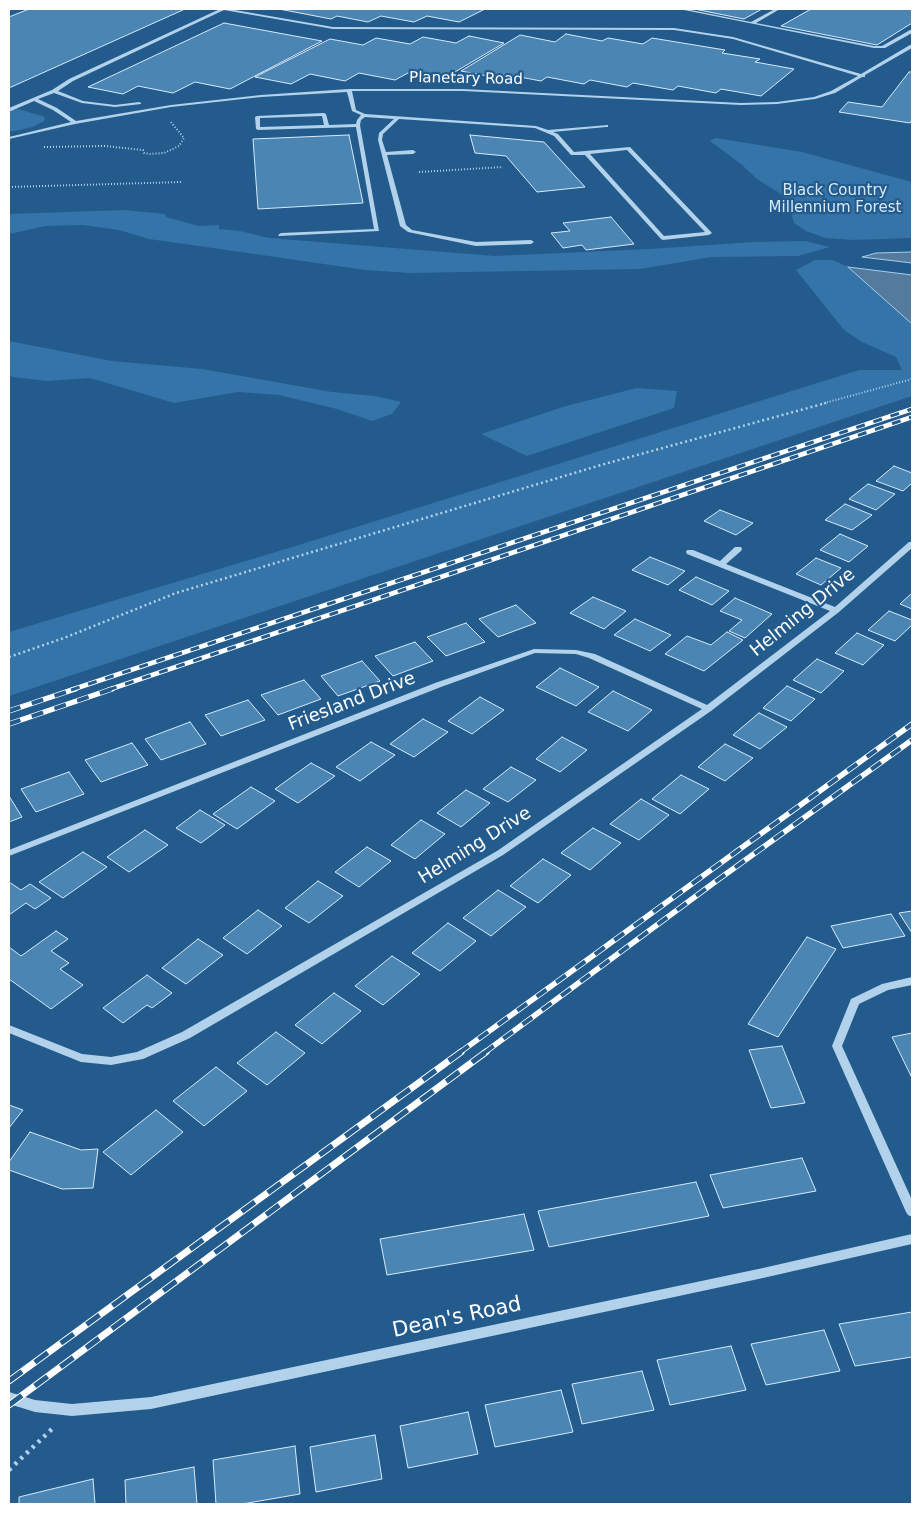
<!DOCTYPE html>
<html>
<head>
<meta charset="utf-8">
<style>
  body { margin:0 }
  #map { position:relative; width:921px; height:1513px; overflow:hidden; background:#235b8d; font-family:"DejaVu Sans",sans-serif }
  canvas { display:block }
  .frame { position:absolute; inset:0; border:10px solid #fff; pointer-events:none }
</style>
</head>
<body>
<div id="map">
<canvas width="921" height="1513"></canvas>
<div class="frame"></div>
</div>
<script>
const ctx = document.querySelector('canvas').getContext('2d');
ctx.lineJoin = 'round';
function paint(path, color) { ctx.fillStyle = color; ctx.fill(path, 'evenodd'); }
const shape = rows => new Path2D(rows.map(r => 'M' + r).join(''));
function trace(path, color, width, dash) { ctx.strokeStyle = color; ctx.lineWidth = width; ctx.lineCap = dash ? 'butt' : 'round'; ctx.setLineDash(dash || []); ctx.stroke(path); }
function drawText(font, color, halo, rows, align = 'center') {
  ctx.font = font + ' "DejaVu Sans",sans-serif'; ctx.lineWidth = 4.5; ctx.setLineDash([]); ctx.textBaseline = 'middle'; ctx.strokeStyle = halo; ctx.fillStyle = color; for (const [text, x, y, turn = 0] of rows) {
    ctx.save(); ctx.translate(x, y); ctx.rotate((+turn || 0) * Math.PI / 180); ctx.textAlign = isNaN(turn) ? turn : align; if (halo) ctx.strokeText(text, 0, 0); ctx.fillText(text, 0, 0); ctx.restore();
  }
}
const green = shape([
  [18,109,45,117,44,121,33,127,9,132,9,111],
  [716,138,802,152,912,182,912,238,853,240,825,238,806,231,794,223,790,209,781,194,757,179,741,164,710,141],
  [124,210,165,214,166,217,199,226,219,225,219,229,240,231,269,238,495,256,649,249,755,242,805,241,830,247,798,256,711,257,640,269,410,273,365,270,227,250,149,239,119,230,83,225,46,226,9,234,9,214],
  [815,260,833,260,848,267,912,324,912,396,9,696,9,632,289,548,859,370,902,370,896,357,862,342,844,330,796,270],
  [9,341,112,361,202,369,332,392,375,396,401,402,392,414,372,421,337,409,279,395,238,392,174,403,90,378,48,381,13,377,9,375],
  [637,388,677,391,674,408,527,456,481,434,566,406]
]);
const water = shape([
  [912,252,912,263,862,257,876,253,912,252],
  [848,267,912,275,912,324,848,267]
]);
const building = shape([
  [29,9,185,9,9,88,9,17,29,9],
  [279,9,485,9,459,22,427,16,414,22,381,16,368,22,337,16,331,19,279,9],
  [694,9,762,9,744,19,694,9],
  [811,9,912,9,912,23,877,45,781,26,811,9],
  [224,23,322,41,230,89,195,82,173,93,138,86,123,94,88,87,224,23],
  [566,34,602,41,608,38,643,44,652,38,725,50,722,53,760,59,755,62,794,69,761,96,721,89,716,93,678,86,673,90,633,83,627,87,590,80,584,84,547,77,541,81,504,74,498,78,461,71,520,35,555,42,566,34],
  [469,36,504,43,443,79,408,73,395,80,359,73,345,81,310,74,291,84,255,77,330,39,363,45,376,38,410,44,423,37,456,43,469,36],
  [909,72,912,72,912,120,910,123,839,112,848,102,882,107,909,72],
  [349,135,363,203,258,209,253,139,349,135],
  [470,135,544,142,585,187,537,192,506,156,475,153,470,135],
  [611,217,634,244,586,250,582,245,563,248,551,233,570,231,563,223,611,217],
  [894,466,912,473,912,483,903,491,876,481,894,466],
  [868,484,895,494,876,510,849,499,868,484],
  [845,504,872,515,852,530,825,520,845,504],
  [720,510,753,523,736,535,704,521,720,510],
  [840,534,868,546,849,562,820,550,840,534],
  [650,557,685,571,668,585,632,570,650,557],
  [816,558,841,568,821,585,796,574,816,558],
  [696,577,729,591,712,605,679,590,696,577],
  [912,593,912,609,900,604,912,593],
  [593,597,626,611,604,629,570,613,593,597],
  [735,598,772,614,745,638,729,631,742,620,720,611,735,598],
  [516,605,536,623,498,637,479,619,516,605],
  [889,611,912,620,912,625,895,641,868,630,889,611],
  [635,619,671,635,650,651,614,635,635,619],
  [466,623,485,642,446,656,427,637,466,623],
  [727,632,743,640,704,671,665,654,687,636,711,645,727,632],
  [857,633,884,645,863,665,835,653,857,633],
  [415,642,433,661,393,676,375,656,415,642],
  [817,659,844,671,821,693,793,680,817,659],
  [362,661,380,681,338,696,321,676,362,661],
  [560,668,599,687,576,706,536,687,560,668],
  [304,680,321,699,278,715,261,695,304,680],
  [787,686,815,699,791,721,763,708,787,686],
  [613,691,652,710,628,731,588,712,613,691],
  [480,697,504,710,472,734,448,721,480,697],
  [248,700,265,720,221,736,205,715,248,700],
  [759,713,787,727,760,749,733,735,759,713],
  [423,719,448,732,414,757,390,744,423,719],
  [190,722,206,744,161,760,145,739,190,722],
  [562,737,587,750,560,772,536,759,562,737],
  [371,742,395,755,360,781,336,767,371,742],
  [132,743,148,765,101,782,85,760,132,743],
  [725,744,753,758,725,781,698,767,725,744],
  [311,763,335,776,298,803,275,789,311,763],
  [511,767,536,780,508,802,483,789,511,767],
  [69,772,84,794,36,812,21,789,69,772],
  [681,775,709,789,680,814,652,799,681,775],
  [251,787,275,801,237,829,213,814,251,787],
  [466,790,490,803,461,827,437,813,466,790],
  [9,796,22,817,9,822,9,796],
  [641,799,669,815,639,840,610,824,641,799],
  [200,810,225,825,201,843,176,828,200,810],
  [421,820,445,834,415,859,391,845,421,820],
  [593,828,621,843,590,870,561,853,593,828],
  [145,830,168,845,129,872,107,857,145,830],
  [367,847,391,861,359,887,335,872,367,847],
  [83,852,107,867,63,898,39,882,83,852],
  [543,859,571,875,538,903,510,886,543,859],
  [318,881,343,896,309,923,285,908,318,881],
  [9,882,21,890,30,884,51,898,35,909,26,903,9,915,9,882],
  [498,890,526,907,491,936,463,918,498,890],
  [258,910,282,926,247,954,223,938,258,910],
  [912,911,912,933,899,913,912,911],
  [891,914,905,936,843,948,831,926,891,914],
  [448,923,476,941,440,971,412,953,448,923],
  [56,931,68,939,51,951,69,963,60,969,83,985,51,1009,9,979,9,947,21,956,56,931],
  [807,937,836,949,778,1037,748,1024,807,937],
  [198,939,223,955,186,984,162,968,198,939],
  [392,956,420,974,383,1005,355,986,392,956],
  [147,975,172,993,152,1008,147,1005,123,1023,103,1008,147,975],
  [334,993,361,1011,322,1044,295,1025,334,993],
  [276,1032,305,1053,267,1085,237,1063,276,1032],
  [912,1033,912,1078,892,1037,912,1033],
  [782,1046,805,1103,771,1108,749,1050,782,1046],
  [216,1067,247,1091,204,1126,173,1101,216,1067],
  [9,1105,23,1110,9,1128,9,1105],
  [156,1110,183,1132,131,1175,103,1152,156,1110],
  [30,1132,81,1150,98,1149,93,1188,62,1189,9,1170,9,1162,30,1132],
  [802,1158,816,1191,723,1208,710,1175,802,1158],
  [696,1182,709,1216,549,1247,538,1211,696,1182],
  [524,1214,534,1250,387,1275,380,1239,524,1214],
  [912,1312,912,1357,855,1366,839,1324,912,1312],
  [824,1330,840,1371,766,1385,751,1344,824,1330],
  [731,1346,746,1390,670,1405,657,1360,731,1346],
  [642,1371,654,1410,582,1424,572,1384,642,1371],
  [561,1390,573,1432,495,1447,485,1405,561,1390],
  [468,1412,478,1454,408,1468,400,1426,468,1412],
  [375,1435,382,1479,316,1492,310,1447,375,1435],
  [295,1446,300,1494,242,1504,216,1504,213,1460,295,1446],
  [194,1467,197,1504,126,1504,125,1480,194,1467],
  [93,1479,95,1504,19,1504,19,1497,93,1479]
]);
const pathFar2 = shape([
  [44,147,105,146,143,150,144,153,150,154,164,153,179,146,184,138,170,121],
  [419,172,503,167],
  [9,187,182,182],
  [821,404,912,379]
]);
const pathFar1 = shape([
  [9,657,64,638,176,593,601,465,826,403]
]);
const path = shape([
  [9,1470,54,1427]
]);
const minor = shape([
  [220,9,229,9,333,27,674,28,733,37,861,74,910,45,912,45,912,48,865,75,865,77,862,77,835,93,815,99,777,104,741,105,463,91,352,91,356,110,365,114,536,126,548,130,608,125,608,127,606,127,553,132,558,134,574,152,630,147,712,233,709,235,663,240,661,239,585,155,571,155,554,136,535,128,399,119,383,134,382,140,386,152,413,150,416,152,413,154,387,155,406,225,412,230,476,242,531,240,534,242,531,244,476,246,408,232,400,226,378,140,379,133,394,119,365,117,361,120,360,125,379,231,279,236,278,235,281,233,374,229,356,127,258,130,256,129,255,117,257,116,324,113,326,114,329,125,356,124,357,120,361,115,352,111,347,92,261,97,171,107,75,124,9,139,9,137,71,122,53,110,34,101,11,111,9,111,9,108,52,90,69,79,220,9],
  [224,10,333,29,674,30,733,39,858,76,831,91,814,97,777,102,741,103,463,89,349,89,261,95,171,105,76,121,57,108,38,99,54,93,82,103,115,107,141,104,141,103,139,102,115,105,83,101,58,91,73,81,224,10],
  [322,116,324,125,260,127,260,118,322,116],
  [627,150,705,232,664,236,590,154,627,150],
  [679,9,686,9,751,22,775,9,780,9,756,23,874,46,882,46,910,30,912,30,912,33,885,48,874,48,679,9],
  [909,542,912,542,912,548,839,612,711,711,503,855,190,1038,143,1059,111,1065,81,1062,9,1033,9,1025,82,1054,111,1057,137,1052,182,1032,497,851,702,709,589,658,576,654,535,653,441,687,9,856,9,850,435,683,534,649,576,650,595,654,707,705,830,611,687,554,686,552,687,550,693,550,720,561,735,547,741,547,742,549,741,551,726,564,835,607,909,542],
  [912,977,912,985,888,990,859,1004,842,1046,912,1200,912,1217,908,1215,906,1212,832,1046,851,999,882,984,912,977],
  [912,1234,912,1244,763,1278,151,1409,72,1416,35,1412,9,1404,9,1392,35,1400,72,1404,151,1397,763,1268,912,1234]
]);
const railFar2 = shape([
  [71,690,912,409],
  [108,690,912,417]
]);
const railFar1 = shape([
  [9,711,75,689],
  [9,724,112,689],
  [459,1053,912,724],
  [484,1053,719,879,912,740]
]);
const rail = shape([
  [9,1381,461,1052],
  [9,1405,486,1052]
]);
const farStreetnames = [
  ["Planetary Road",466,79,1]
];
const farParknames = [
  ["Black Country",835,191],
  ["Millennium Forest",835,208]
];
const streetNames = [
  ["Helming Drive",803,613,-39],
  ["Friesland Drive",352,702,-21],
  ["Helming Drive",475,846,-32]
];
const nearStreetnames = [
  ["Dean's Road",457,1318,-12]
];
paint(green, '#3474a8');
paint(water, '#547b9d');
trace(water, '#a6cdec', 1);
paint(building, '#4b85b4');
trace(building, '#d7e9f8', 1);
trace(pathFar2, '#b2d1eb', 2, [1, 2]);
trace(pathFar1, '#b2d1eb', 2.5, [2, 3]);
trace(path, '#b2d1eb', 4.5, [3, 5]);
paint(minor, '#b2d1eb');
trace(railFar2, '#fff', 5);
trace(railFar1, '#fff', 5.5);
trace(rail, '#fff', 7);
trace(railFar2, '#235b8d', 3, [9]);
trace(railFar1, '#235b8d', 4, [12]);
trace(rail, '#235b8d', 5, [16]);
drawText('15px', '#fff', '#235b8d', farStreetnames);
drawText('15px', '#d7e9f8', '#235b8d', farParknames);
drawText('18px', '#fff', '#235b8d', streetNames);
drawText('21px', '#fff', '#235b8d', nearStreetnames);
</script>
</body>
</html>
